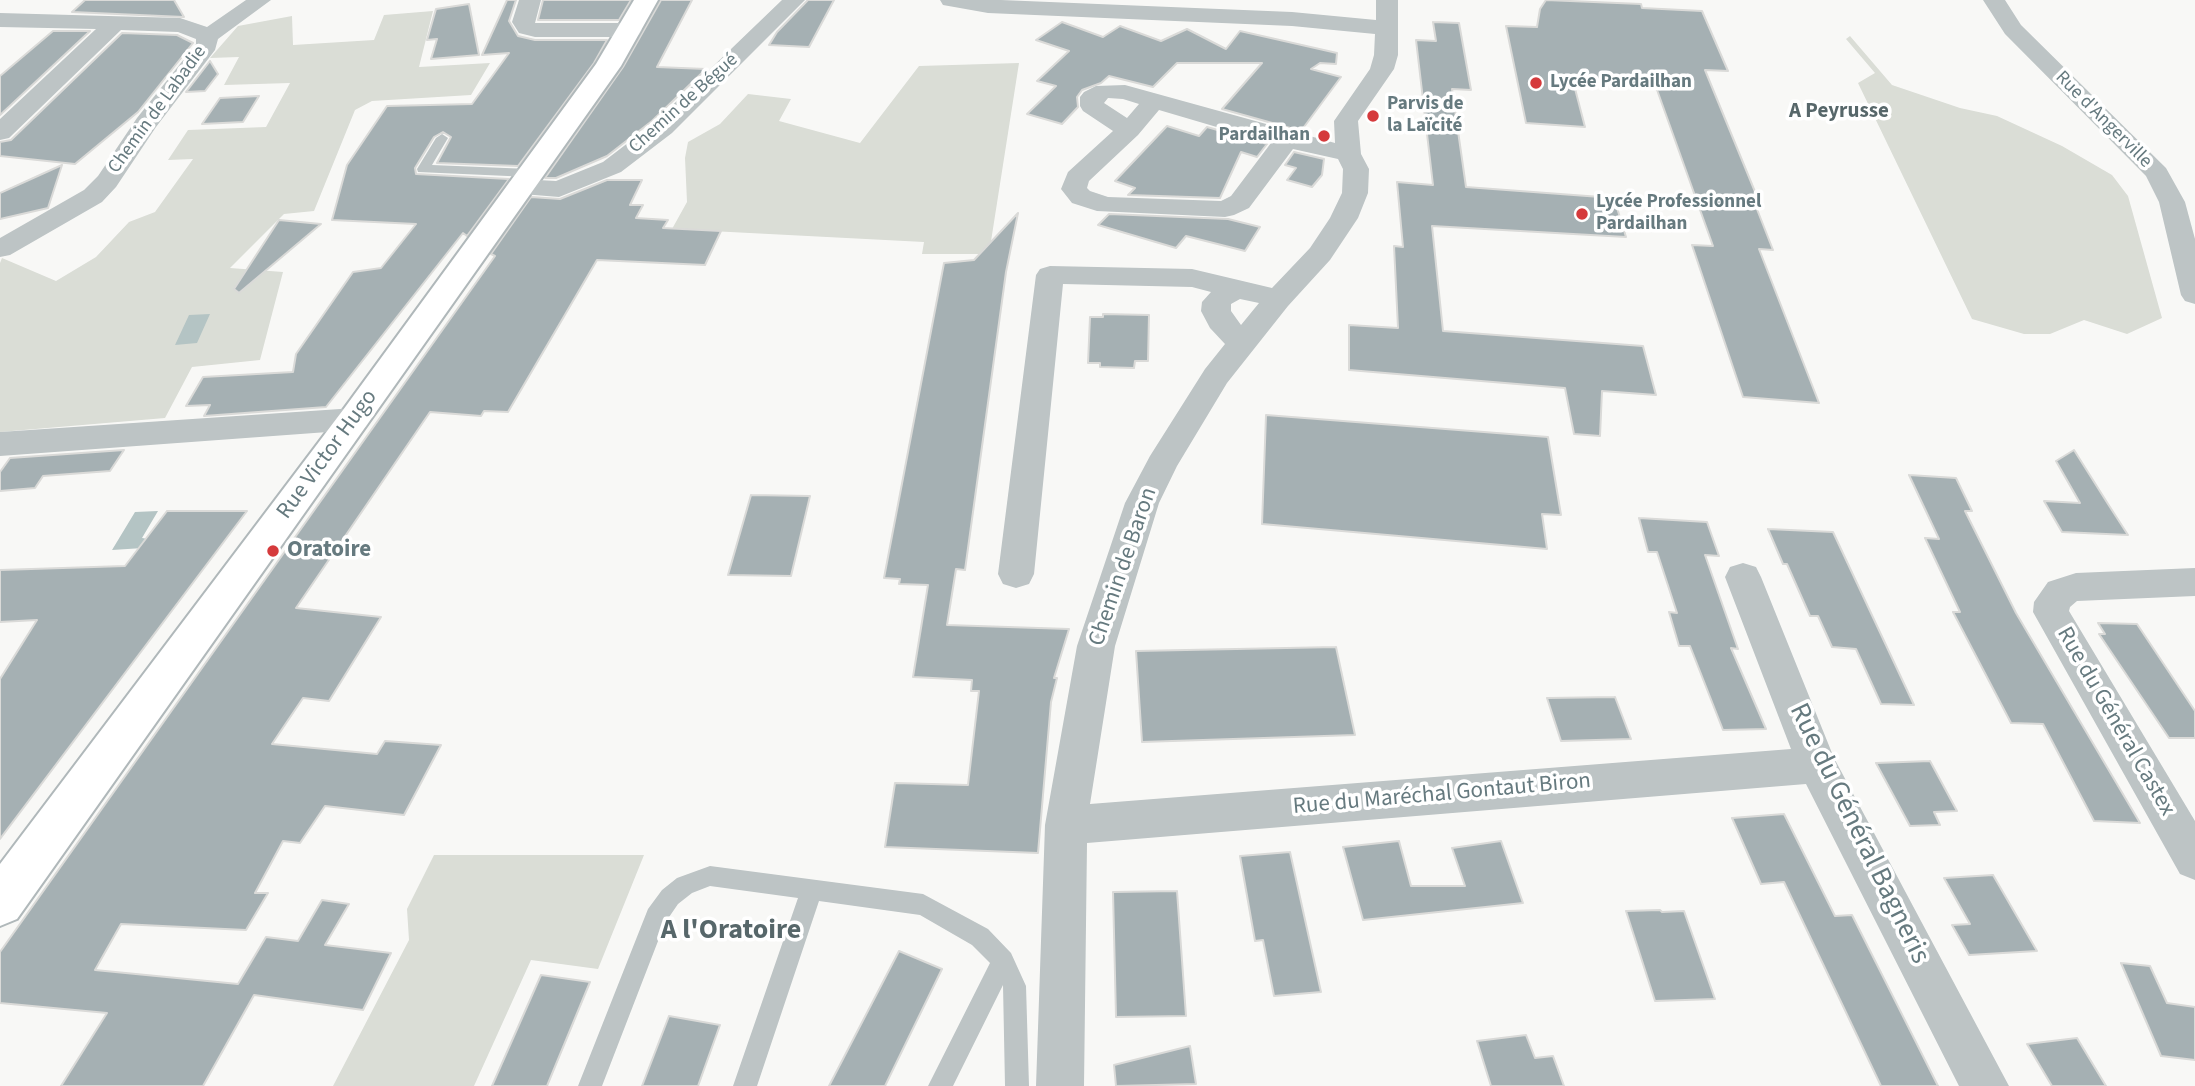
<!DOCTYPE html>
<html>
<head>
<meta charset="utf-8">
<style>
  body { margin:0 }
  canvas { display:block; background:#f8f8f6 }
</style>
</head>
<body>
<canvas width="2195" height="1086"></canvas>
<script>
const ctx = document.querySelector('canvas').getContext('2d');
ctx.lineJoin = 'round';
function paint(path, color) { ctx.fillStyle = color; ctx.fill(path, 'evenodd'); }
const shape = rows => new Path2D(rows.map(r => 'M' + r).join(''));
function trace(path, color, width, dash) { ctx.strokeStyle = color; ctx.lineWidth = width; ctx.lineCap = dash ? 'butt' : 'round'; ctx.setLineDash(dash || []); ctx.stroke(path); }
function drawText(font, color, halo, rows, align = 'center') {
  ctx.font = font + ' "Source Sans 3",sans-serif'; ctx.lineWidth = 7; ctx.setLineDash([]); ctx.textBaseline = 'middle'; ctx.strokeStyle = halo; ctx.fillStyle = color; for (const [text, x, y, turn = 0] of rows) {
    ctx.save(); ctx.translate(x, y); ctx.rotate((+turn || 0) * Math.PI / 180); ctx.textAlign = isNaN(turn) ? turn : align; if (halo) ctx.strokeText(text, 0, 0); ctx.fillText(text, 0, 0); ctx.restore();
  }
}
const green = shape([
  [433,11,419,67,490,63,471,95,372,101,355,110,314,211,284,214,230,268,283,272,260,360,192,367,165,418,0,432,0,263,2,258,56,281,96,257,129,222,155,212,193,159,168,160,188,130,266,127,290,83,224,85,239,57,210,58,238,26,292,16,293,45,374,40,384,15],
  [1850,36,1892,85,1960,108,1997,116,2062,146,2112,175,2128,196,2162,318,2127,334,2084,320,2050,334,2024,334,1972,319,1858,83,1875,73,1846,39],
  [1019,63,989,254,922,254,924,242,672,229,687,202,685,158,688,142,720,124,748,94,791,99,779,121,860,143,919,66],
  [434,855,644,855,598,969,531,960,474,1086,333,1086,409,940,407,909]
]);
const water = shape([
  [210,314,197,343,175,345,189,315],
  [158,511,142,538,148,539,143,548,112,550,135,512]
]);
const building = shape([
  [85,0,174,0,184,17,72,12,85,0],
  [507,0,516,0,509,21,518,36,535,40,607,40,594,63,518,166,437,163,451,137,443,132,434,137,415,168,416,174,509,179,467,236,463,233,326,407,204,416,210,405,186,406,203,377,293,372,296,354,353,272,381,268,416,224,332,220,347,165,387,106,472,104,509,53,482,55,507,0],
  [543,0,631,0,619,20,538,20,543,0],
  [661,0,692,0,657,67,706,69,652,121,607,156,556,178,545,178,623,67,661,0],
  [808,0,834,0,809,47,769,45,777,32,808,0],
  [1546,0,1641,4,1642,8,1702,11,1728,71,1705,70,1758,199,1753,199,1773,250,1759,249,1819,403,1743,397,1692,245,1713,246,1656,87,1573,81,1585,127,1526,123,1506,26,1537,27,1540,9,1546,0],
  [469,4,479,55,431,59,437,39,427,40,436,9,469,4],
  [1062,22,1103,37,1120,26,1161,41,1187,29,1226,49,1240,31,1337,53,1336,64,1320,63,1311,69,1341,77,1301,131,1222,109,1262,63,1177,63,1153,87,1109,76,1101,83,1082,90,1077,97,1078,107,1062,124,1027,114,1056,86,1037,81,1069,51,1036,40,1062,22],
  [1433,22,1459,23,1471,90,1452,89,1466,187,1614,198,1626,237,1432,226,1443,331,1643,346,1656,395,1602,391,1600,436,1574,434,1565,388,1349,370,1349,325,1398,328,1394,246,1403,247,1397,182,1433,185,1416,40,1436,41,1433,22],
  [53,31,90,31,0,115,0,76,53,31],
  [122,33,177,35,193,43,138,112,75,164,0,156,0,142,11,140,122,33],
  [210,61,218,74,205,91,186,92,210,61],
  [259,96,243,122,202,124,220,98,259,96],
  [1167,126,1199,136,1207,127,1267,144,1257,157,1241,152,1220,198,1128,195,1135,188,1115,181,1167,126],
  [1294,152,1324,159,1322,175,1312,187,1287,180,1296,168,1285,165,1294,152],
  [62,165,48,208,0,219,0,193,62,165],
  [607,180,642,180,630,205,643,205,636,218,668,220,663,228,721,231,705,265,597,260,508,412,484,411,481,416,430,412,296,608,381,617,329,701,303,698,272,744,377,754,385,741,441,745,404,815,325,806,300,843,283,841,255,893,268,893,246,930,121,924,95,970,238,984,266,937,298,941,322,900,349,904,325,945,391,953,363,1010,254,995,203,1086,61,1086,107,1013,0,1003,0,952,495,256,491,254,531,197,560,199,607,180],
  [1018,213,1006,272,965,570,956,569,947,625,1069,629,1054,678,1057,678,1051,702,1038,853,885,847,895,783,968,785,979,691,971,691,972,680,913,677,928,585,899,584,900,579,884,578,944,263,974,260,1018,213],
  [1109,214,1228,219,1260,227,1245,251,1186,236,1176,248,1098,225,1109,214],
  [279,220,321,224,239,293,234,289,279,220],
  [1103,314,1149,315,1148,361,1135,361,1134,368,1100,367,1100,363,1088,363,1090,317,1103,317,1103,314],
  [1266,415,1548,437,1561,515,1542,514,1547,549,1262,524,1266,415],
  [124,450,110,471,43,476,35,488,0,491,0,472,10,458,124,450],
  [2074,450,2108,504,2128,535,2062,532,2044,501,2080,503,2056,461,2074,450],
  [1909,475,1956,478,1972,511,1965,511,2016,613,2140,823,2094,821,2043,724,2011,723,1953,612,1960,612,1925,538,1939,539,1909,475],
  [751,495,810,496,791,576,728,575,751,495],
  [167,511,247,511,0,839,0,679,37,620,0,622,0,570,125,566,167,511],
  [1639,518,1707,522,1719,556,1705,555,1738,649,1731,648,1766,729,1723,730,1690,646,1679,646,1669,612,1677,613,1657,552,1648,552,1639,518],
  [1768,529,1833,532,1914,705,1881,704,1856,649,1832,647,1818,616,1810,616,1787,564,1783,564,1768,529],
  [2098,623,2137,624,2195,711,2195,738,2169,738,2099,634,2105,634,2098,623],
  [1336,647,1355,735,1142,742,1136,651,1336,647],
  [1615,697,1631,739,1561,741,1547,698,1615,697],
  [1930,761,1957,811,1934,812,1940,825,1910,826,1876,763,1930,761],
  [1784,814,1835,916,1852,915,1938,1086,1881,1086,1784,882,1761,884,1732,818,1784,814],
  [1399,841,1411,886,1465,886,1452,848,1501,841,1523,903,1363,920,1343,847,1399,841],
  [1290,852,1321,992,1274,996,1263,940,1255,941,1240,856,1290,852],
  [1993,875,2037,951,1969,955,1952,925,1970,924,1944,878,1993,875],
  [1177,891,1186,1016,1116,1017,1113,892,1177,891],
  [1660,910,1662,912,1684,911,1715,999,1655,1001,1626,911,1660,910],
  [899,951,942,969,885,1086,829,1086,899,951],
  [2121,963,2150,966,2167,1003,2195,1007,2195,1060,2161,1056,2121,963],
  [541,975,590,982,547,1086,492,1086,541,975],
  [669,1016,720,1025,698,1086,642,1086,669,1016],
  [1526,1035,1535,1058,1553,1056,1564,1086,1491,1086,1477,1041,1526,1035],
  [2077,1038,2106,1086,2052,1086,2027,1044,2077,1038],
  [1190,1046,1196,1084,1116,1086,1114,1065,1190,1046]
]);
const service = shape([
  [442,134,448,138,432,165,530,169,536,173,530,177,418,172,417,169,436,138,442,134],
  [710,866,923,894,988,929,1011,953,1026,986,1029,1086,1005,1086,1003,985,953,1086,928,1086,990,963,972,945,920,915,819,901,757,1086,733,1086,798,898,710,886,692,893,678,904,665,923,602,1086,578,1086,648,909,662,890,677,878,710,866]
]);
const minor = shape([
  [246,0,271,0,218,39,215,50,156,127,116,187,102,202,10,255,0,257,0,238,84,190,98,176,137,118,196,44,196,39,178,32,121,30,9,138,0,140,0,119,96,29,0,27,0,13,180,18,207,27,246,0],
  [519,0,541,0,535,23,631,23,639,25,642,30,639,35,631,37,535,37,519,33,512,22,519,0],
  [782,0,805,0,672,133,621,172,559,197,510,193,506,187,510,181,519,179,556,181,603,162,654,123,782,0],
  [940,0,1001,0,1292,12,1376,20,1376,0,1398,0,1398,55,1394,69,1358,121,1361,154,1369,169,1368,193,1358,218,1330,260,1288,306,1227,383,1177,466,1159,503,1115,646,1090,804,1791,749,1725,577,1730,567,1743,563,1756,567,1761,577,1834,758,2009,1086,1959,1086,1806,784,1087,843,1084,1086,1036,1086,1045,825,1077,646,1125,503,1150,456,1205,369,1225,344,1210,328,1201,311,1202,302,1211,292,1192,287,1063,284,1034,574,1029,584,1016,588,1003,584,998,574,1036,275,1040,269,1050,266,1192,269,1272,288,1310,248,1330,218,1342,193,1343,169,1338,159,1293,149,1249,208,1234,215,1225,217,1097,211,1072,203,1061,189,1068,172,1113,131,1083,111,1080,106,1080,97,1084,92,1096,86,1125,85,1335,143,1334,121,1370,69,1374,55,1375,34,1292,26,988,13,943,5,940,0],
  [1108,98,1123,99,1139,104,1127,118,1104,103,1108,98],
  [1159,110,1271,143,1231,196,1221,201,1108,197,1090,191,1087,188,1089,181,1138,135,1159,110],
  [1240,299,1259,303,1241,325,1231,311,1231,304,1240,299],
  [1983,0,2005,0,2021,25,2166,168,2185,202,2195,239,2195,304,2185,301,2181,295,2159,202,2146,176,2005,34,1983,0],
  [355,408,366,411,371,419,366,427,355,430,0,456,0,432,355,408],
  [2195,568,2195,596,2077,601,2070,607,2069,611,2195,821,2195,880,2180,874,2033,612,2034,602,2048,582,2076,573,2195,568]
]);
const secondary = shape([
  [634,0,658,0,621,66,17,919,0,926,0,864,343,410,596,64,634,0]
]);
const markers = [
  [1536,83,7,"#d53a3c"],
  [1373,116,7,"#d53a3c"],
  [1324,136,7,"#d53a3c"],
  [1582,214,7,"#d53a3c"],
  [273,551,7,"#d53a3c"]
];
const farPoinames = [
  ["Lycée Pardailhan",1550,83],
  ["Parvis de",1387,105],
  ["la Laïcité",1387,127],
  ["Pardailhan",1310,136,"right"],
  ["Lycée Professionnel",1596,203],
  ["Pardailhan",1596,225]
];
const farStreetnames = [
  ["Chemin de Bégué",684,104,-42],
  ["Chemin de Labadie",158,110,-54],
  ["Rue d'Angerville",2103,120,45]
];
const farNeighbourhoodnames = [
  ["A Peyrusse",1839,112]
];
const streetNames = [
  ["Rue Victor Hugo",328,455,-54],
  ["Chemin de Baron",1124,567,-71],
  ["Rue du Général Castex",2115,722,60],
  ["Rue du Maréchal Gontaut Biron",1442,795,-5]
];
const poiNames = [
  ["Oratoire",287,551]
];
const nearStreetnames = [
  ["Rue du Général Bagneris",1858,834,64]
];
const nearNeighbourhoodnames = [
  ["A l'Oratoire",731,932]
];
paint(green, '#daddd6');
paint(water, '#b4c4c4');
paint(building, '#a5b0b3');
trace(building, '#dadad8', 2);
trace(secondary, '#b0b8ba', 4);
paint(service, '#bdc4c5');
paint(minor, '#bdc4c5');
paint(secondary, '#fff');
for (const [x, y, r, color] of markers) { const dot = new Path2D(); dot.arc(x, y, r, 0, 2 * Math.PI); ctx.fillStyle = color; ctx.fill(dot); trace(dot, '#fff', 2.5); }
drawText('bold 19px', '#667a7f', '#fff', farPoinames, 'left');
drawText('19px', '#667a7f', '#fff', farStreetnames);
drawText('bold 21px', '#57676a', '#fff', farNeighbourhoodnames);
drawText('23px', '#667a7f', '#fff', streetNames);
drawText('bold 23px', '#667a7f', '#fff', poiNames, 'left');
drawText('28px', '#667a7f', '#fff', nearStreetnames);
drawText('bold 28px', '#57676a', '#fff', nearNeighbourhoodnames);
</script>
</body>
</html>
